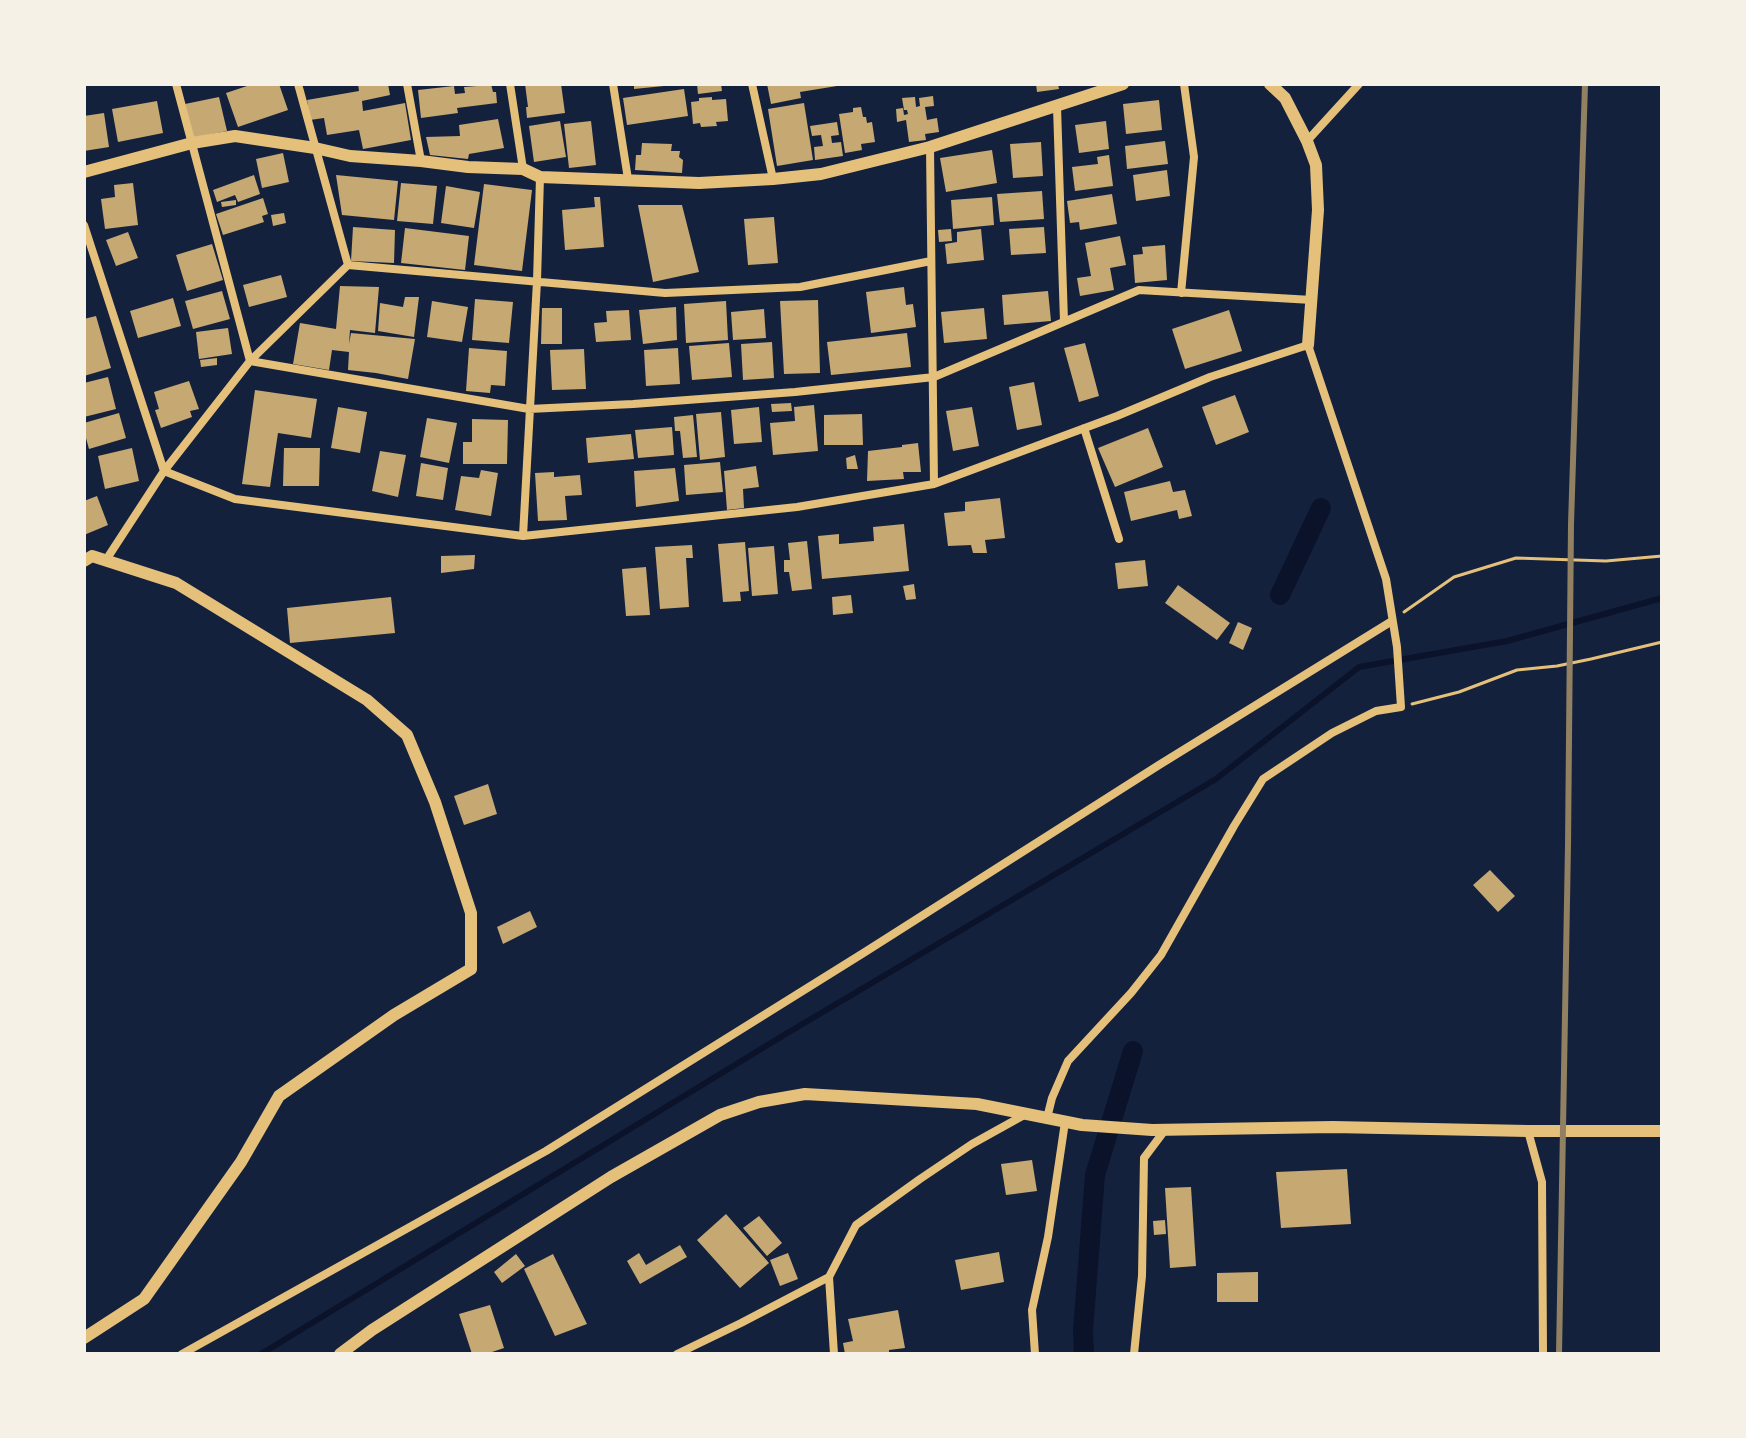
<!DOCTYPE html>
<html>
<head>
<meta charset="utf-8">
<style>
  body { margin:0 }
  #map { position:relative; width:1746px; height:1438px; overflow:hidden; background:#14213d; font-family:"Open Sans",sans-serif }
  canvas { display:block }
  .frame { position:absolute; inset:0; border:86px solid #f6f1e7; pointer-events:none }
</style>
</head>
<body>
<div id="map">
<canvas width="1746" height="1438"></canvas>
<div class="frame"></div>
</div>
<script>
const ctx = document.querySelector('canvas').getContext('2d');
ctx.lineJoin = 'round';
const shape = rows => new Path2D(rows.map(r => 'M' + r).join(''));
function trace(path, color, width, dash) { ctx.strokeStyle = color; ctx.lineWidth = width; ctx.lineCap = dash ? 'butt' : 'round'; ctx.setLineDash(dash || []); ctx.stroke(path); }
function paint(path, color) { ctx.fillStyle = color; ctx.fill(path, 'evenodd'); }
const stream = shape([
  [261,1354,784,1035,1216,779,1359,667,1507,641,1662,598]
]);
const canal = shape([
  [1280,595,1321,508],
  [1084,1354,1083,1330,1095,1175,1133,1051]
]);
const building = shape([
  [253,84,279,84,288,110,238,127,226,93],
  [358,84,388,84,390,95,362,101,363,111,405,103,411,140,363,149,359,130,327,135,324,118,310,120,307,100,359,91],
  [477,84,491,84,493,92,496,92,497,103,457,108,458,113,421,118,418,90,454,86,455,94,465,93,464,87,477,86],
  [525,84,561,84,565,113,527,118,526,107,528,107],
  [634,84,664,84,664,86,634,89],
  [697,84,721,84,722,91,698,94],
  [767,84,837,84,837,86,800,92,801,98,771,104],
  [1036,84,1058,84,1059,89,1037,92],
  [684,89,688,116,627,125,623,98],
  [933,96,934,106,925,107,927,120,937,118,939,132,925,134,926,140,909,142,906,120,897,122,896,109,903,108,904,115,908,114,907,110,904,110,902,98,915,97,916,107,920,106,919,98],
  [219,97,227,131,193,138,185,104],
  [712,97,712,100,726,99,728,121,716,122,717,126,701,127,700,123,693,124,691,102,699,101,699,98],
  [1159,100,1162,130,1126,134,1123,104],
  [157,101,163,133,118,142,112,109],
  [804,103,813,160,777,166,768,109],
  [861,107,863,117,866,117,867,123,872,122,875,142,861,144,862,150,845,153,839,114,853,112,853,108],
  [104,113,109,147,84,151,84,116],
  [498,119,504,148,469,154,468,159,430,155,426,137,460,136,459,125],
  [560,121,566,157,534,162,529,126],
  [591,121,596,165,569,168,564,124],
  [1106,121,1109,149,1079,153,1075,125],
  [837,122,839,135,831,136,832,143,841,142,843,156,815,160,814,147,823,146,821,135,812,136,810,126],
  [1165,141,1168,164,1127,169,1125,146],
  [1041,142,1043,176,1013,178,1010,144],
  [642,143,672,144,671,151,680,151,679,157,683,160,682,173,635,170,636,155,641,155],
  [992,150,997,183,946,192,940,158],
  [283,153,289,182,262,188,256,159],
  [1109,155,1113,186,1075,191,1072,167,1098,164,1097,157],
  [1167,170,1170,196,1136,201,1133,175],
  [254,175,260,194,238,202,235,195,217,202,213,190],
  [336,175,398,181,394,220,342,215],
  [133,183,138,225,105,229,101,199,115,197,114,185],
  [401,183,437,186,433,224,397,221],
  [484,184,532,190,522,271,474,265],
  [446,186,480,192,474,228,441,223],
  [1042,191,1044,219,1000,222,997,194],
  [1112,194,1117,224,1080,230,1079,222,1070,223,1067,201],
  [594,197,600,197,604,247,565,250,562,210,595,207],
  [992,197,994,225,953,229,951,200],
  [263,198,268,214,262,216,264,222,223,235,216,214],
  [236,200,236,205,222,207,221,202],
  [638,205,682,205,699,272,653,282],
  [284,213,286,223,273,226,271,215],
  [774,217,778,263,748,265,744,219],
  [353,227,395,230,394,263,351,261],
  [1044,227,1046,253,1011,255,1009,229],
  [405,228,469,236,465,270,401,263],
  [951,229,952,241,939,242,938,230],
  [981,229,984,260,947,264,945,244,957,242,957,232],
  [128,232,138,258,116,266,106,240],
  [1120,236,1126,265,1110,268,1114,290,1080,296,1077,278,1091,276,1085,243],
  [212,244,223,280,187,291,176,255],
  [1165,245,1167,280,1135,283,1133,255,1143,254,1142,247],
  [281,275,287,297,249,307,243,285],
  [340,286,379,287,375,333,350,330,349,344,351,333,415,339,408,379,376,373,348,370,349,352,332,350,329,370,293,364,300,323,336,329],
  [904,287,906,305,913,304,916,327,871,333,866,292],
  [222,291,230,319,193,329,185,301],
  [1048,291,1051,321,1004,325,1002,295],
  [405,297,419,297,414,337,378,331,380,303,403,307],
  [173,298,181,326,138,338,130,311],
  [475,299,513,302,509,343,472,340],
  [818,300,820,373,784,374,780,301],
  [432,301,468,307,462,342,427,337],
  [726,301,728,340,686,343,684,304],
  [676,307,677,340,643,344,639,310],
  [542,308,562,308,562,344,541,344],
  [984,308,987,339,944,343,941,312],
  [764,309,766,338,733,340,731,312],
  [629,310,631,340,596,342,594,323,607,322,606,311],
  [1229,310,1242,351,1185,369,1172,329],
  [96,316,111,368,84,376,84,319],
  [228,328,232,354,199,359,196,332],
  [907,333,911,367,831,375,827,342],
  [772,342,774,378,743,380,741,344],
  [729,343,732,377,692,380,689,346],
  [1085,343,1099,396,1079,402,1064,348],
  [469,348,507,351,505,386,491,385,490,393,466,391],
  [678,348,680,384,646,386,644,350],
  [584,349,586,389,552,390,550,350],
  [217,358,217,365,201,367,200,360],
  [108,377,116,409,84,417,84,383],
  [189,381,199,409,190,411,192,417,161,428,155,410,159,409,154,392],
  [1034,382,1042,425,1017,430,1009,387],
  [255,390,317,399,311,438,278,433,270,487,242,484],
  [1235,395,1249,432,1216,445,1202,407],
  [791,403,792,411,772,412,771,404],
  [814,405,818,451,773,455,770,423,795,421,794,407],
  [338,407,367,412,360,453,331,448],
  [759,407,762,442,734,444,731,410],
  [972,407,979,446,953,451,946,411],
  [721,412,725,457,700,460,696,414],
  [119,413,126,438,89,449,84,431,84,423],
  [862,414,863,445,824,445,824,415],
  [693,415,697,457,683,458,680,431,675,431,674,417],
  [427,418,457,423,449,463,420,457],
  [472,419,508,420,507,464,463,464,463,442,472,442],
  [672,427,674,455,638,458,635,430],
  [1148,428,1163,467,1115,487,1098,448],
  [631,434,634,459,588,463,586,438],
  [918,443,921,472,903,472,904,479,867,481,868,451,902,447,902,445],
  [132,448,139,481,105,489,98,456],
  [284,448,320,448,319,486,283,486],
  [380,451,406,455,398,497,372,491],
  [855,455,858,469,847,469,846,458],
  [720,462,723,492,686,495,684,465],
  [421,463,448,468,443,500,416,496],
  [756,466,759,487,743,489,744,508,727,510,724,471],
  [675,468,679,501,636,507,634,471],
  [481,470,498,473,491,516,455,510,461,476,479,478],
  [554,472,554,477,580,475,582,495,565,496,567,520,538,521,535,473],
  [1170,481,1173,492,1185,490,1192,516,1179,519,1177,510,1131,521,1124,492],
  [97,496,108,525,84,535,84,501],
  [1000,498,1005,538,985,540,987,553,973,553,971,545,948,546,944,513,965,511,965,502],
  [904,524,909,571,822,579,818,536,839,534,839,544,874,541,873,527],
  [807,541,812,589,792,591,789,572,784,572,784,560,790,560,788,543],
  [745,542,749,591,740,592,741,601,723,602,718,544],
  [692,545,693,558,686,558,689,607,660,609,655,547],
  [774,546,778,594,752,596,748,548],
  [475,555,474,569,441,573,441,556],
  [1145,560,1148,586,1118,589,1115,563],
  [646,567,650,615,626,616,622,569],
  [914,584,916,599,906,600,903,586],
  [1178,585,1230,623,1217,640,1165,603],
  [851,595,853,613,833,615,832,597],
  [391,597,395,633,290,643,287,608],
  [1238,622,1252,628,1243,650,1229,643],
  [488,784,497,814,464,825,454,796],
  [1490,870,1515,896,1498,912,1473,885],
  [530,911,537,927,503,944,497,927],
  [1032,1160,1037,1191,1006,1195,1001,1164],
  [1347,1169,1351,1224,1281,1228,1276,1172],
  [1191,1187,1196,1266,1170,1268,1165,1188],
  [726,1214,769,1263,740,1288,697,1240],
  [759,1216,782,1243,767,1256,743,1228],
  [1165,1220,1166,1234,1154,1235,1153,1221],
  [680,1245,687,1257,640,1284,627,1261,639,1253,646,1265],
  [999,1252,1004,1282,961,1290,955,1260],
  [788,1253,798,1279,780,1286,770,1260],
  [516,1254,525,1266,502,1283,494,1272],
  [553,1254,587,1324,555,1336,524,1269],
  [1258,1272,1258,1302,1217,1302,1217,1273],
  [490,1305,504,1348,486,1354,472,1354,459,1314],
  [898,1310,905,1348,889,1350,889,1354,845,1354,843,1343,853,1341,848,1319]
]);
const path = shape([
  [1404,612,1454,577,1516,558,1606,561,1662,556],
  [1412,704,1459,692,1517,670,1557,666,1591,659,1662,642]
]);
const minor = shape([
  [176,84,250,361],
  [407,84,421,161],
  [510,84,523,169],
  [613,84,628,179],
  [752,84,773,179],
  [1057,107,1064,321],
  [1307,141,1359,84],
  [84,225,164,471,235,499,523,536,797,507,934,484,930,147],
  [348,265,665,293,800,287,931,261],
  [1181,293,1194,157,1184,84],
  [250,361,529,409,633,404,795,392,934,377,1139,290,1312,300],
  [1084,428,1119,539],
  [934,484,1117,416,1210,377,1308,345,1386,579,1397,647,1401,707,1376,711,1332,733,1263,779,1234,826,1161,955,1131,993,1068,1061,1052,1098,1047,1118],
  [523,536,537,281,540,177],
  [106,560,164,471,250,361,348,265,298,84],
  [1528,1131,1542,1182,1543,1354],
  [182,1354,546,1151,865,952,1159,765,1392,621],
  [677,1354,741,1323,829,1277],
  [834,1354,829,1277,856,1225,920,1179,972,1144,1026,1114],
  [1035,1354,1032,1310,1048,1237,1065,1122],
  [1134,1354,1142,1276,1144,1158,1165,1130]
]);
const tertiary = shape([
  [1270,84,1285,98,1307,141,1316,165,1318,210,1308,345],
  [84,172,192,143,235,136,315,148,350,156,421,161,468,167,523,169,540,177,699,183,773,179,821,174,930,147,1123,84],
  [84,561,92,556,176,583,367,700,407,735,435,802,471,913,471,969,394,1015,279,1096,241,1162,144,1299,84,1338],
  [340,1354,372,1330,611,1177,720,1115,759,1102,805,1094,977,1104,1082,1125,1152,1130,1333,1127,1528,1131,1662,1131]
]);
const rail = shape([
  [1559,1354,1568,845,1571,524,1585,84]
]);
trace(stream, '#0b132b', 6);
trace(canal, '#0b132b', 20);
paint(building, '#c6a872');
trace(path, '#e5c07b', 3);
trace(minor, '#e5c07b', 8);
trace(tertiary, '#e5c07b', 12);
trace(rail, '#918062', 6);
</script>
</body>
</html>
